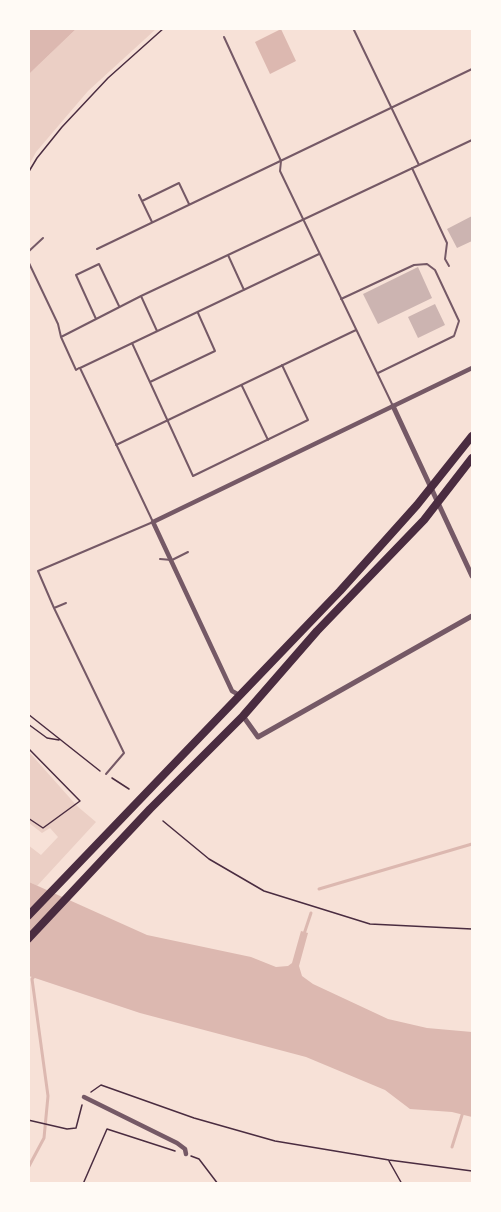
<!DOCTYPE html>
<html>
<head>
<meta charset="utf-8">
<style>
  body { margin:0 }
  #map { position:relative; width:501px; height:1212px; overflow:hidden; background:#f7e1d7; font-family:"PT Serif",serif }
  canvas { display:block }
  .frame { position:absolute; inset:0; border:30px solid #fffaf5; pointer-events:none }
</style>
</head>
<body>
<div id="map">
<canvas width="501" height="1212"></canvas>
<div class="frame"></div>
</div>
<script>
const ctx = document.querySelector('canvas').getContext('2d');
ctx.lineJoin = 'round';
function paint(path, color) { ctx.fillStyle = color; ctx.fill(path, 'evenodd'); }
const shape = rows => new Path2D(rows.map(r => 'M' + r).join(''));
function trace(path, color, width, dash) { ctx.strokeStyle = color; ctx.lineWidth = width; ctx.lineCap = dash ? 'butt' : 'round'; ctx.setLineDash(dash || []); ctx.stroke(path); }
const green = shape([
  [76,29,156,29,88,91,36,152,29,165,29,74],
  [29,752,77,806,96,822,37,886,29,882,28,845,41,855,58,837,50,828,42,833,29,823]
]);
const water = shape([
  [29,28,76,28,76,29,29,74],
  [281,29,296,61,270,74,255,42],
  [29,882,147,935,251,957,276,967,288,966,292,963,301,931,308,933,299,966,302,976,313,984,388,1019,427,1028,472,1032,472,1117,452,1112,410,1109,385,1090,306,1057,140,1013,29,976]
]);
const stream = shape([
  [319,889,472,844],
  [304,934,311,913],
  [452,1147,463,1112],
  [28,1168,44,1138,48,1096,32,979,35,975]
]);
const building = shape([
  [472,216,472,241,457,248,447,229],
  [418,267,432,298,378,324,363,294],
  [435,304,445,325,418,338,408,317]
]);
const path = shape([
  [28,173,37,158,62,127,108,78,164,28],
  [28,714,100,771],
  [28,724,47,738,59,740],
  [28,748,80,801,43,828,28,818],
  [112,778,129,789],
  [163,821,209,859,264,891,370,924,472,929],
  [91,1092,101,1085,194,1118,275,1141,389,1160,472,1171],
  [28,1120,67,1129,76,1128,82,1105],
  [191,1156,199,1159,218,1184],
  [389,1161,402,1184],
  [83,1184,107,1129,175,1151]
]);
const service = shape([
  [224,37,281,161,280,171,392,404],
  [419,165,472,140],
  [412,168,447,243,445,259,449,266],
  [139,195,152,222],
  [142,201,179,183,189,204],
  [97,249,472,69],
  [28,252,43,238],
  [228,255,244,290],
  [28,261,58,324,61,337],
  [141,296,419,165,353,28],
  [341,299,414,265,427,264,435,270,459,321,454,336,378,373],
  [96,319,76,275,99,264,119,306],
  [132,343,193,476,308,420,282,365],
  [79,368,76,370,61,337,141,296,157,331],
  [150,382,215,351,198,313],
  [242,386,268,440],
  [116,445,356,330],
  [160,559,172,560,188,552],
  [66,603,54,608,38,571,153,522,80,368,319,254],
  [54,608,124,753,106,774]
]);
const minor = shape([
  [239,695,232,691,153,522,472,368],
  [84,1097,177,1143,185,1149,186,1154]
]);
const tertiary = shape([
  [393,406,472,576],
  [243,716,258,737,472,616]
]);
const trunk = shape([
  [28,916,340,591,417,505,472,436],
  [28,939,150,809,243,716,317,631,424,520,472,458]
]);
paint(green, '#ebcfc5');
paint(water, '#dcb8b0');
trace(stream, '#dcb8b0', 3);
paint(building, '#ccb4b1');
trace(path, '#4a2c40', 1.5);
trace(service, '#755966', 2);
trace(minor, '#755966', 4.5);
trace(tertiary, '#755966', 5);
trace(trunk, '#4a2c40', 8);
</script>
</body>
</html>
